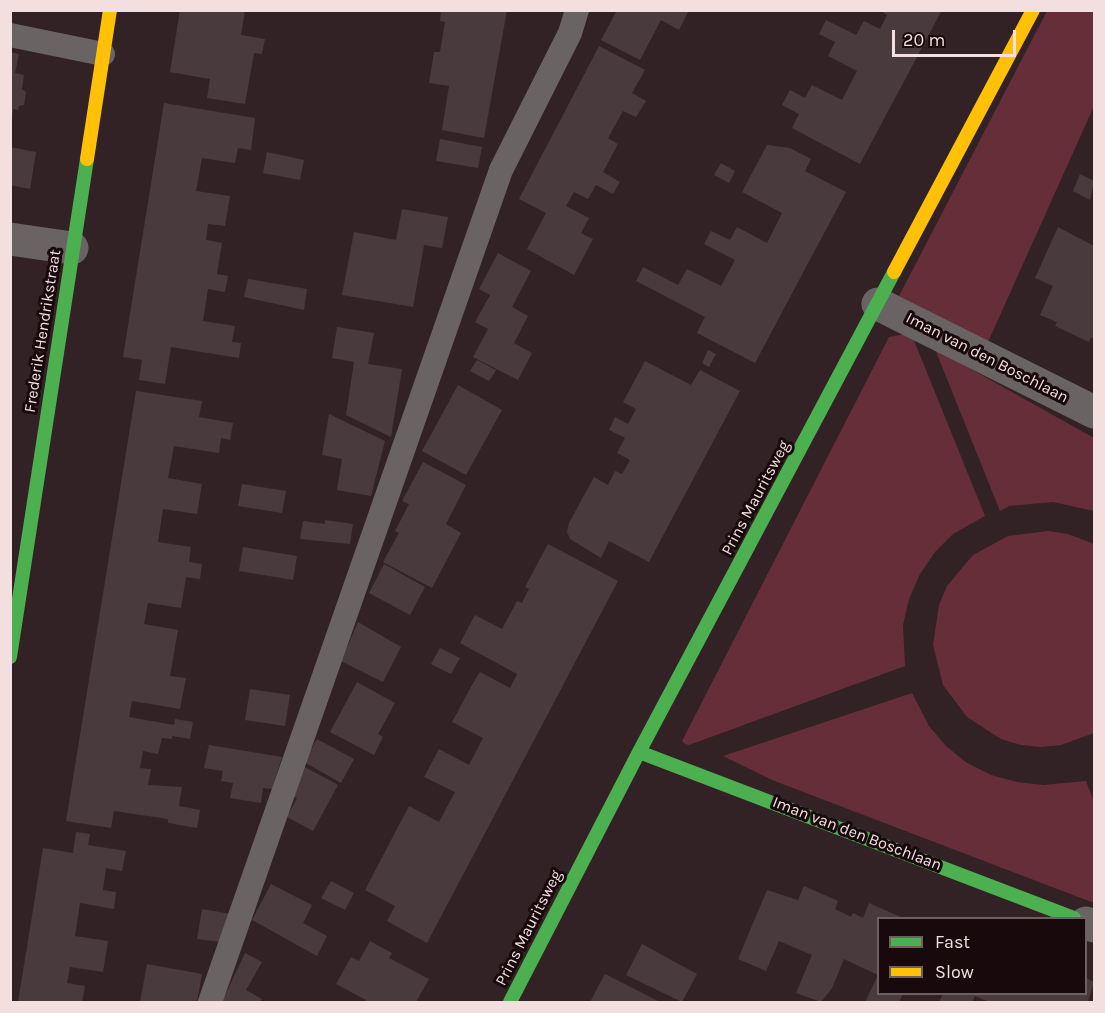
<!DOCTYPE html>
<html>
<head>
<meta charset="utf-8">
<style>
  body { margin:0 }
  #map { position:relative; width:1105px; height:1013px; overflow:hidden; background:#332225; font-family:Karla,sans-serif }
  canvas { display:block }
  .frame { position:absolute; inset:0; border:12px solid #f3dee0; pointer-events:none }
  .legend { position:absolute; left:877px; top:917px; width:210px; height:78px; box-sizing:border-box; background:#180a0c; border:2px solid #705f61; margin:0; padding:8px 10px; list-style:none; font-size:18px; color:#f3dee0 }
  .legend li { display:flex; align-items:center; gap:12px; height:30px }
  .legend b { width:30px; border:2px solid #705f61 }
  .scale { position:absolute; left:892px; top:30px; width:124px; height:27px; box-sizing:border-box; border:3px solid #f3dee0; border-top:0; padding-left:8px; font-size:18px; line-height:21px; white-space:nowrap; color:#f3dee0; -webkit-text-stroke:4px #180a0c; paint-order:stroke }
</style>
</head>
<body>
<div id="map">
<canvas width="1105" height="1013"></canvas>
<div class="frame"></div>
<ul class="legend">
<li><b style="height:8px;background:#4caf50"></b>Fast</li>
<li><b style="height:8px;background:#ffc107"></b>Slow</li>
</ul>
<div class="scale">20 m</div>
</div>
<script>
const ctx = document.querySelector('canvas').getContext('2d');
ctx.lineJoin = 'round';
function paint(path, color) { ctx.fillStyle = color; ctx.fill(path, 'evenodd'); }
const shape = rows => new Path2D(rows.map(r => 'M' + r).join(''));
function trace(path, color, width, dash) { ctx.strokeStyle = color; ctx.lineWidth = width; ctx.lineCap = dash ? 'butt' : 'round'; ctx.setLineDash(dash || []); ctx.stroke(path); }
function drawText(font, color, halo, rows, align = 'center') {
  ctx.font = font + ' Karla,sans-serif'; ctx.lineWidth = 6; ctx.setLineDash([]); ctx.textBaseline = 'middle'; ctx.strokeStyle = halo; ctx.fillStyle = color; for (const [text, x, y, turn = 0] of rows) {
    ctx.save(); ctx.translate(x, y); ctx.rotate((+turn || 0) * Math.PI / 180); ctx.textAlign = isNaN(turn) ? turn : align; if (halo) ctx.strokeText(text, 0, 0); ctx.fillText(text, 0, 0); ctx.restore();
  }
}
const green = shape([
  [1047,11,1094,11,1094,106,988,342,899,296],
  [911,333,985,516,953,534,935,552,920,574,909,599,903,625,905,666,689,745,685,744,682,741,889,337],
  [935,349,1094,438,1094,511,1053,502,1009,506,1000,511],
  [1048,531,1068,534,1094,544,1094,733,1061,745,1041,747,1021,745,1001,739,967,717,943,685,933,645,939,605,947,586,973,555,1008,536],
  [912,693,929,726,946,746,967,763,991,775,1017,782,1043,785,1086,781,1094,802,1094,903,772,780,723,756]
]);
const building = shape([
  [180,10,245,10,241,35,265,39,262,54,254,53,245,104,207,98,210,79,170,72],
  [441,10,507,10,484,138,442,130,449,86,429,83,434,52,440,52,445,22,440,21],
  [617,10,689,10,679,30,661,20,640,60,601,40],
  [879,10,942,10,860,164,792,128,799,114,782,105,790,90,805,98,812,85,842,100,857,71,828,56,835,42,819,34,826,20,856,35,864,21,880,29,887,15],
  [599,46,645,70,632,93,646,101,636,117,623,111,608,138,618,144,603,172,620,182,613,194,596,185,588,199,574,192,566,206,589,218,581,233,593,239,574,275,527,249,546,213,519,199],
  [10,52,19,54,15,73,24,75,22,89,26,92,24,105,19,106,18,110,13,109,12,121],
  [164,103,255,118,251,150,238,148,235,163,202,158,196,191,230,196,225,226,208,224,206,240,222,243,217,274,228,276,225,292,208,289,203,321,235,326,232,342,241,343,239,358,171,347,165,384,139,380,142,360,123,357],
  [440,139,482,147,478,168,436,161],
  [767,145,790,148,811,159,805,171,846,192,755,363,697,333,705,317,636,281,643,267,678,285,687,269,721,286,735,260,704,244,711,231,730,240,737,227,767,243,782,213,742,192],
  [10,147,36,152,30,189,10,185],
  [267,152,304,160,300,180,263,173],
  [721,163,735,171,729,183,714,175],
  [1080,174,1094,181,1090,200,1073,191],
  [402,209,448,217,442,248,424,245,413,307,342,295,354,232,396,240],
  [1058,227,1094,246,1094,339,1091,337,1089,342,1055,326,1057,322,1040,315,1053,286,1035,278],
  [498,253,531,271,512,307,528,316,514,343,532,353,518,380,473,357,488,329,475,322,490,295,479,289],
  [248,279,307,289,304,310,244,297],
  [337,327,374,333,368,364,402,369,391,437,346,415,354,362,332,358],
  [708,350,716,354,709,367,702,363],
  [477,360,496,370,489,381,470,371],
  [645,361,691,385,700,370,740,391,649,562,609,541,601,558,570,539,567,532,569,523,594,477,608,485,615,471,622,474,630,460,617,453,625,438,609,430,615,417,628,424,636,409,623,402],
  [458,385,502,410,466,475,422,451],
  [136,391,202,401,199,417,233,423,230,440,221,438,219,453,174,446,168,478,202,484,197,514,163,509,158,542,191,547,189,562,202,564,200,579,186,577,181,608,148,603,144,624,178,630,170,676,186,678,180,709,132,701,129,717,174,725,175,719,193,722,190,739,172,736,172,739,162,738,158,754,143,751,140,768,151,769,148,785,182,787,179,806,200,810,197,828,168,823,168,819,114,811,111,828,66,821],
  [329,414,385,441,371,496,337,490,342,459,322,455],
  [423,462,466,485,446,524,461,533,432,588,383,562,399,533,395,531,409,504,402,501],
  [242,484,286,491,282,513,238,506],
  [325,520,353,524,350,544,300,539,303,521,325,524],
  [548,544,618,581,427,943,387,921,395,906,365,890,409,806,439,822,455,792,424,777,439,749,469,765,483,738,452,722,472,685,480,672,510,688,517,674,460,643,475,615,502,629,517,601,522,603,529,589,525,587],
  [243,547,297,556,293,580,239,571],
  [384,564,425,587,410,615,369,593],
  [358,622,401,647,383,682,341,661],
  [440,648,460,658,451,674,431,664],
  [357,682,395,703,378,734,383,737,374,755,330,732],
  [250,689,290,695,285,726,245,720],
  [317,739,354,759,341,783,304,762],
  [209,745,282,757,272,789,263,788,261,803,230,798,233,783,221,781,223,771,204,768],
  [303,766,338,785,313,831,287,817,297,798,292,795],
  [76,832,90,834,88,845,126,851,122,871,106,868,103,890,116,892,114,909,80,903,75,936,108,941,103,972,70,967,67,983,85,986,82,1002,18,1002,43,848,73,853],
  [331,881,354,893,345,910,321,898],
  [271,884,312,905,303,923,327,936,317,956,252,920],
  [804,886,838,901,835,909,851,917,853,913,863,918,869,903,903,918,878,918,878,994,903,994,899,1002,865,1002,878,975,844,959,832,988,821,1002,796,993,812,955,779,941,766,971,738,959,767,890,798,900],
  [202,909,231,914,221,942,197,939],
  [370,941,392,953,389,958,429,979,416,1002,365,1002,366,1000,336,984,351,957,359,961],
  [642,944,697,974,682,1002,626,975],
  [245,953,262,962,246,990,262,999,260,1002,222,1002],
  [147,964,202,974,197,1002,140,1002],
  [605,974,660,1002,590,1002],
  [1086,978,1094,982,1088,1002,989,1002,975,996,972,1002,939,1002,943,994,1086,994]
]);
const lane = shape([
  [10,35,103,54],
  [210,1002,501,170,570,33,577,10]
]);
const street = shape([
  [10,239,72,248],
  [878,304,1094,412],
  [1086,923,1094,926]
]);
const fast = shape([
  [10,657,87,159],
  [639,752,1074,918],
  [510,1002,639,752,894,272]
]);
const slow = shape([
  [87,159,110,10],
  [894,272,1033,10]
]);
const streetNames = [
  ["Frederik Hendrikstraat",43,331,-81],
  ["Iman van den Boschlaan",987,358,27],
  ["Prins Mauritsweg",756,498,-62],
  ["Iman van den Boschlaan",857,834,21],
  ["Prins Mauritsweg",529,928,-63]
];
paint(green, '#662e38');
paint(building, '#493b3d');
trace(lane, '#696363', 24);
trace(street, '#696363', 33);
trace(fast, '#4caf50', 14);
trace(slow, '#ffc107', 14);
drawText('16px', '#f3dee0', '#180a0c', streetNames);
</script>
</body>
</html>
